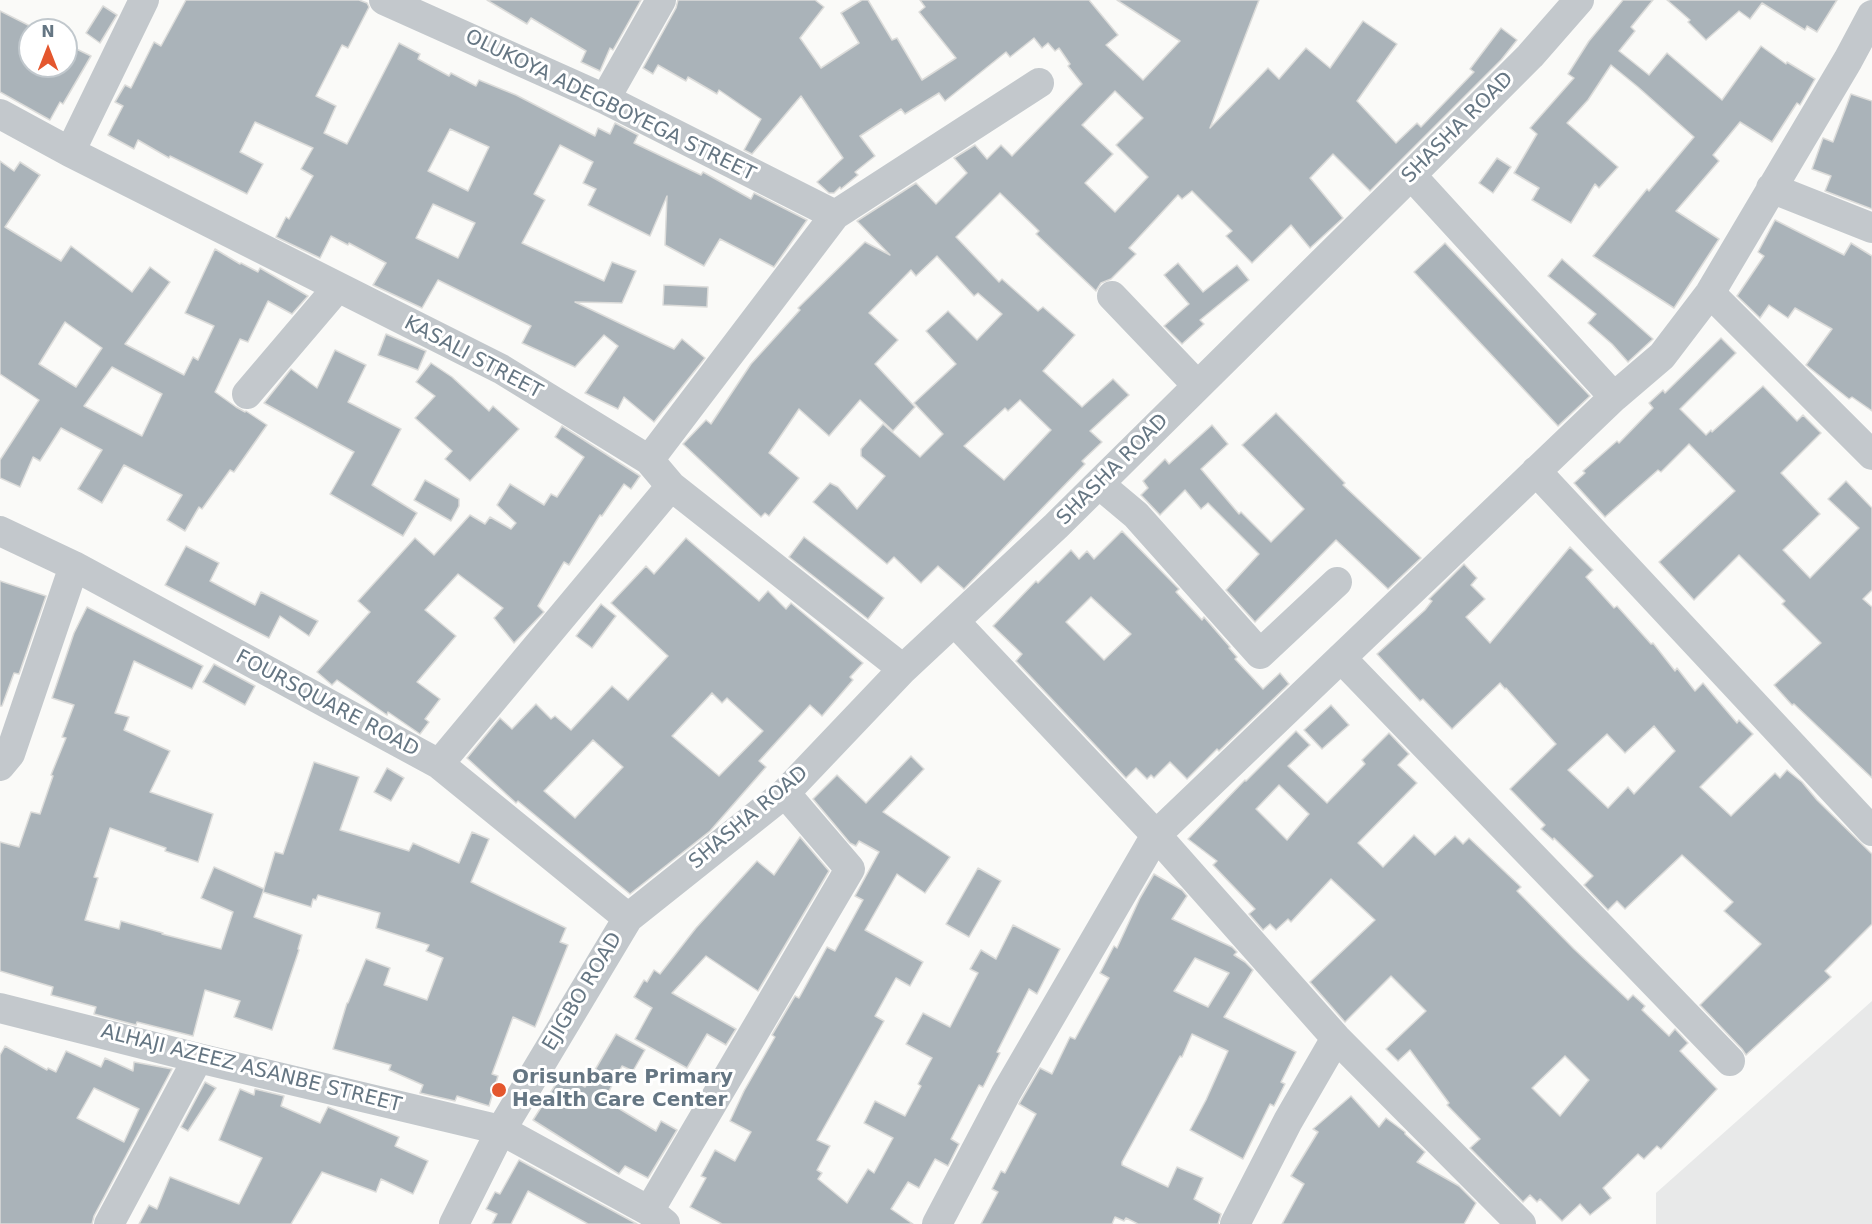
<!DOCTYPE html>
<html>
<head>
<meta charset="utf-8">
<style>
  body { margin:0 }
  #map { position:relative; width:1872px; height:1224px; overflow:hidden; background:#fafaf8; font-family:"DejaVu Sans",sans-serif }
  canvas { display:block }
  .north { position:absolute; left:18px; top:18px; width:60px; height:60px; box-sizing:border-box; background:#fff; border:2px solid #c1c8cd; border-radius:50%; rotate:0deg; font-size:16px; font-weight:700; line-height:24px; text-align:center; color:#657683 }
  .north::after { content:''; display:block; margin:auto; width:21px; height:27px; background:#e4572e; clip-path:polygon(50% 0,100% 100%,50% 72%,0 100%) }
</style>
</head>
<body>
<div id="map">
<canvas width="1872" height="1224"></canvas>
<div class="north">N</div>
</div>
<script>
const ctx = document.querySelector('canvas').getContext('2d');
ctx.lineJoin = 'round';
function paint(path, color) { ctx.fillStyle = color; ctx.fill(path, 'evenodd'); }
const shape = rows => new Path2D(rows.map(r => 'M' + r).join(''));
function trace(path, color, width, dash) { ctx.strokeStyle = color; ctx.lineWidth = width; ctx.lineCap = dash ? 'butt' : 'round'; ctx.setLineDash(dash || []); ctx.stroke(path); }
function drawText(font, color, halo, rows, align = 'center') {
  ctx.font = font + ' "DejaVu Sans",sans-serif'; ctx.lineWidth = 6; ctx.setLineDash([]); ctx.textBaseline = 'middle'; ctx.strokeStyle = halo; ctx.fillStyle = color; for (const [text, x, y, turn = 0] of rows) {
    ctx.save(); ctx.translate(x, y); ctx.rotate((+turn || 0) * Math.PI / 180); ctx.textAlign = isNaN(turn) ? turn : align; if (halo) ctx.strokeText(text, 0, 0); ctx.fillText(text, 0, 0); ctx.restore();
  }
}
const built = shape([
  [1872,1001,1872,1224,1656,1224,1656,1193]
]);
const building = shape([
  [186,0,359,0,367,3,369,7,348,48,342,45,316,96,336,106,324,133,347,144,399,43,420,54,418,59,449,76,451,73,476,86,479,80,516,95,595,136,598,128,610,134,615,123,638,135,634,143,701,175,703,172,751,199,754,193,807,220,774,267,720,239,704,266,665,245,667,196,650,236,588,205,596,189,583,183,593,162,560,145,534,194,545,200,522,243,604,281,612,262,636,271,622,303,575,302,674,349,682,339,705,358,654,422,624,397,618,409,585,393,618,346,604,335,575,367,522,343,531,326,438,280,422,308,373,285,386,263,349,243,348,245,331,236,320,258,276,237,286,217,289,219,313,176,301,169,313,148,255,122,240,152,263,164,247,194,170,156,169,158,138,140,134,149,108,135,123,106,115,102,125,85,131,88,154,42,161,46,186,0],
  [450,129,489,147,468,191,428,171,450,129],
  [433,204,475,223,458,258,416,238,433,204],
  [487,0,641,0,613,50,610,48,600,71,581,62,586,51,531,18,527,24,487,0],
  [678,0,815,0,824,7,800,38,821,68,859,43,841,13,862,0,868,0,892,40,897,38,922,80,956,58,919,12,925,7,920,0,1089,0,1118,35,1106,45,1143,80,1180,41,1117,0,1259,0,1210,128,1268,68,1279,79,1306,48,1330,68,1363,21,1397,44,1357,101,1396,143,1417,123,1421,127,1474,72,1470,69,1501,28,1517,40,1501,60,1370,191,1333,154,1310,178,1343,218,1310,248,1291,225,1252,263,1226,236,1232,231,1192,191,1182,199,1178,195,1129,248,1136,254,1111,279,1101,283,1096,291,1036,234,1039,231,1000,193,956,237,999,282,1002,279,1038,311,1043,307,1075,335,1043,371,1082,407,1113,379,1129,395,1090,431,1102,442,1082,461,1085,464,964,589,938,566,921,583,894,557,887,564,813,502,830,483,838,487,857,509,885,476,861,456,861,449,883,424,920,457,943,434,914,403,956,364,926,331,948,311,977,340,1002,314,978,293,974,296,937,256,916,276,911,270,869,313,898,340,875,364,915,407,893,431,860,400,829,436,799,409,769,453,799,478,769,516,765,513,761,517,683,444,706,420,711,424,751,364,800,310,798,308,865,242,890,255,857,221,916,183,936,204,967,173,954,158,975,145,987,159,1001,145,1012,156,1082,84,1068,66,1070,64,1059,48,1055,51,1048,43,1042,48,1034,38,1010,57,1006,52,945,101,939,93,905,114,901,109,860,136,875,156,855,172,858,175,841,189,840,187,834,193,829,193,817,182,843,158,801,96,752,154,744,150,761,119,719,90,717,94,688,77,686,81,658,65,653,74,643,68,676,8,678,0],
  [1115,91,1143,118,1116,145,1148,177,1115,212,1085,183,1113,154,1082,125,1115,91],
  [1020,400,1051,430,1004,480,964,446,1005,408,1008,411,1020,400],
  [1623,0,1653,0,1631,27,1635,31,1619,51,1649,75,1667,53,1722,100,1761,46,1786,64,1787,62,1815,79,1800,105,1797,103,1772,142,1740,122,1713,155,1719,161,1676,211,1719,239,1674,308,1593,256,1647,189,1649,191,1694,137,1638,87,1611,65,1588,100,1567,123,1618,167,1599,188,1595,184,1571,223,1532,200,1539,188,1514,173,1537,134,1530,128,1574,78,1568,74,1589,41,1623,0],
  [1667,0,1837,0,1817,32,1807,26,1805,30,1762,3,1750,19,1739,11,1706,40,1688,22,1690,20,1667,0],
  [103,6,117,15,100,43,86,33,103,6],
  [0,11,30,26,30,66,66,66,66,44,91,56,63,104,60,102,50,120,0,92,0,11],
  [1851,94,1872,101,1872,209,1825,191,1831,176,1812,169,1823,138,1833,142,1851,94],
  [1497,158,1511,167,1493,193,1479,183,1497,158],
  [0,161,14,171,20,162,40,175,5,227,61,261,71,246,132,292,150,267,170,282,125,344,184,375,193,357,198,360,214,326,185,313,215,249,240,264,241,263,258,272,260,268,308,296,292,314,268,301,248,342,240,339,215,392,236,407,245,412,246,411,267,425,234,472,230,470,202,509,199,507,185,531,167,520,182,495,124,465,102,503,78,489,102,450,61,428,40,461,33,457,20,487,0,478,0,460,39,400,0,374,0,161],
  [65,322,102,348,76,387,39,364,65,322],
  [112,367,162,394,142,436,84,406,112,367],
  [1775,220,1844,255,1851,243,1872,256,1872,411,1852,397,1849,399,1806,365,1832,329,1795,308,1788,318,1769,305,1760,318,1737,296,1764,256,1758,252,1775,220],
  [1445,243,1590,396,1558,426,1414,272,1445,243],
  [1562,259,1653,339,1628,362,1612,344,1588,323,1596,314,1548,276,1562,259],
  [1178,263,1203,292,1237,265,1249,280,1200,320,1204,324,1182,344,1164,326,1189,304,1164,275,1178,263],
  [664,285,708,287,707,307,663,305,664,285],
  [386,334,426,351,418,370,378,355,386,334],
  [1721,338,1736,353,1680,409,1706,435,1711,430,1712,432,1763,386,1797,421,1803,415,1821,433,1781,473,1820,514,1783,550,1810,578,1859,528,1828,499,1846,481,1872,508,1872,590,1863,599,1872,607,1872,778,1794,704,1792,705,1774,685,1821,643,1782,604,1785,601,1739,555,1694,600,1659,562,1735,491,1689,444,1661,472,1658,470,1605,517,1574,483,1585,473,1583,471,1617,441,1619,443,1653,408,1649,403,1663,390,1665,393,1721,338],
  [335,350,366,365,348,402,401,429,372,485,417,513,403,536,330,494,354,452,264,403,291,369,317,388,335,350],
  [431,363,452,377,489,411,493,406,519,429,470,481,445,459,452,451,415,418,435,396,416,382,431,363],
  [1276,413,1345,483,1343,485,1421,558,1388,589,1336,540,1255,622,1226,590,1259,554,1208,503,1201,509,1185,490,1160,515,1141,495,1148,488,1143,481,1165,459,1169,464,1212,425,1228,444,1201,469,1239,514,1241,512,1271,542,1304,509,1242,445,1276,413],
  [562,426,640,476,631,489,624,484,602,516,600,515,569,565,564,562,538,606,544,612,514,643,494,618,503,608,458,574,425,610,456,636,417,682,440,699,425,719,429,722,420,734,388,712,387,715,337,680,332,685,317,672,370,612,358,601,415,538,434,555,470,515,485,524,490,517,511,529,516,523,497,505,510,484,544,505,551,494,557,497,584,457,555,437,562,426],
  [425,480,459,499,459,506,451,521,414,500,425,480],
  [1122,531,1173,583,1179,589,1176,592,1202,620,1204,617,1230,647,1229,648,1237,657,1235,659,1263,689,1280,673,1289,684,1219,751,1217,749,1187,779,1170,762,1154,778,1151,775,1147,779,1136,768,1126,778,1016,661,1022,654,993,626,1036,581,1038,583,1071,550,1079,559,1087,551,1094,559,1122,531],
  [1091,597,1131,634,1104,660,1066,622,1091,597],
  [804,537,884,598,868,619,789,557,804,537],
  [686,538,759,601,768,591,786,609,791,603,863,663,850,677,853,680,822,716,810,705,759,761,766,767,710,831,630,894,518,801,516,803,467,758,500,718,512,729,536,704,551,719,555,716,571,730,612,686,628,700,668,656,611,603,646,566,654,574,686,538],
  [712,693,722,703,727,698,763,731,719,776,672,736,712,693],
  [593,740,623,767,575,818,544,791,593,740],
  [186,546,219,563,210,581,255,605,261,592,318,621,309,636,280,616,269,638,165,585,186,546],
  [1570,547,1593,570,1586,577,1614,608,1617,606,1651,644,1653,643,1675,671,1677,668,1695,691,1703,683,1737,723,1739,720,1753,734,1700,787,1731,816,1775,773,1780,778,1787,770,1802,782,1817,800,1872,854,1872,924,1825,971,1831,977,1746,1055,1742,1049,1700,1005,1761,944,1724,911,1733,902,1682,855,1625,909,1617,901,1608,910,1584,885,1593,876,1554,838,1553,840,1541,829,1545,825,1510,789,1556,744,1506,688,1505,689,1500,683,1452,729,1423,699,1420,701,1377,654,1425,610,1432,601,1429,599,1464,564,1477,578,1471,585,1485,599,1466,617,1490,643,1570,547],
  [1654,726,1675,751,1634,794,1628,787,1608,808,1568,770,1607,734,1625,753,1654,726],
  [0,581,46,596,19,674,14,673,2,706,0,706,0,581],
  [601,604,616,616,592,648,576,636,601,604],
  [87,607,203,666,192,689,134,661,115,713,129,717,124,730,170,751,150,792,213,814,198,862,165,851,166,848,110,828,94,877,98,878,85,920,119,929,121,921,163,933,162,934,221,949,233,912,201,898,214,867,264,889,254,917,302,935,298,949,299,950,272,1030,234,1017,240,1001,205,990,193,1036,137,1022,136,1025,94,1014,96,1007,51,995,53,987,0,971,0,842,19,847,31,812,40,814,53,776,51,775,66,738,62,737,74,705,52,698,74,633,87,607],
  [214,664,255,686,245,705,203,682,214,664],
  [1331,705,1349,725,1322,749,1304,730,1331,705],
  [1296,731,1310,745,1288,766,1327,803,1365,764,1362,760,1389,733,1409,754,1398,765,1417,783,1358,843,1383,867,1414,835,1435,855,1455,836,1463,844,1469,838,1521,887,1517,891,1574,949,1628,1000,1633,995,1645,1006,1642,1010,1669,1036,1675,1029,1688,1043,1680,1051,1717,1089,1661,1149,1657,1146,1644,1159,1638,1154,1603,1188,1611,1198,1590,1215,1580,1204,1562,1221,1540,1199,1537,1202,1530,1195,1523,1202,1470,1148,1480,1139,1447,1105,1449,1103,1410,1050,1398,1061,1386,1049,1426,1011,1391,976,1345,1022,1310,982,1375,920,1331,879,1291,922,1288,919,1276,930,1270,924,1263,930,1249,914,1255,909,1213,865,1217,861,1188,839,1245,780,1246,781,1296,731],
  [1279,785,1309,814,1287,840,1256,809,1279,785],
  [1565,1056,1589,1080,1560,1116,1532,1088,1565,1056],
  [911,756,924,769,883,812,950,857,925,893,897,874,865,930,923,962,910,986,896,978,875,1016,884,1021,817,1140,830,1146,817,1170,822,1173,818,1179,847,1203,868,1169,874,1173,893,1138,864,1123,875,1101,905,1116,921,1086,918,1084,932,1058,906,1044,923,1013,950,1027,978,973,970,969,981,950,996,959,1013,925,1060,949,1037,994,1029,989,997,1052,1000,1053,983,1087,979,1085,951,1139,959,1144,948,1166,935,1159,919,1188,908,1182,891,1209,913,1224,722,1224,690,1207,706,1178,701,1176,715,1150,735,1161,751,1132,730,1121,744,1091,775,1037,772,1035,795,996,799,998,827,947,835,951,863,900,855,896,879,852,859,841,856,846,850,843,813,799,837,775,866,803,911,756],
  [314,762,359,777,340,830,409,851,413,843,459,863,472,832,489,839,471,882,566,928,560,942,568,945,535,1027,513,1017,492,1074,498,1076,489,1106,457,1096,455,1101,420,1093,423,1085,389,1070,391,1065,333,1049,347,1003,348,1003,366,959,390,968,384,985,427,1000,443,958,426,951,429,945,376,928,380,913,318,895,316,900,313,899,311,907,263,892,275,852,283,854,314,762],
  [387,768,404,778,391,801,374,792,387,768],
  [800,837,829,871,758,991,706,956,672,993,736,1029,726,1045,707,1034,687,1068,635,1039,652,1008,634,997,644,980,647,982,654,970,660,974,696,928,757,861,774,875,800,837],
  [978,868,1001,881,969,937,946,924,978,868],
  [1154,874,1182,890,1187,896,1172,919,1232,947,1237,952,1234,955,1245,962,1253,970,1224,1017,1296,1052,1281,1082,1285,1084,1274,1106,1270,1104,1243,1159,1190,1130,1206,1100,1228,1051,1192,1034,1182,1057,1180,1056,1122,1162,1122,1165,1168,1187,1177,1167,1203,1178,1194,1199,1221,1214,1218,1224,1138,1224,1126,1218,1124,1221,1115,1217,1112,1224,981,1224,998,1192,992,1189,1001,1171,1005,1173,1036,1114,1019,1104,1040,1068,1052,1074,1070,1037,1075,1039,1090,1012,1109,978,1100,973,1114,946,1117,948,1140,898,1154,874],
  [1195,958,1229,973,1208,1007,1174,991,1195,958],
  [616,1034,645,1050,633,1071,622,1066,608,1093,617,1098,613,1105,656,1131,661,1121,677,1130,648,1178,625,1166,619,1174,533,1120,563,1073,585,1087,616,1034],
  [5,1046,47,1070,48,1068,56,1072,66,1051,101,1067,105,1058,133,1071,134,1062,172,1069,94,1216,92,1224,0,1224,0,1055,5,1046],
  [94,1088,139,1109,124,1142,77,1118,94,1088],
  [205,1082,216,1088,188,1131,181,1127,205,1082],
  [240,1089,254,1095,255,1089,284,1096,281,1106,320,1123,328,1107,399,1137,395,1146,428,1161,413,1194,381,1179,376,1192,322,1172,291,1224,139,1224,149,1205,157,1209,170,1177,239,1204,262,1158,219,1140,240,1089],
  [1351,1096,1379,1127,1386,1118,1405,1132,1405,1134,1425,1152,1417,1162,1459,1186,1476,1203,1464,1224,1282,1224,1304,1184,1291,1176,1318,1132,1313,1129,1351,1096],
  [519,1160,637,1224,588,1224,528,1191,511,1224,492,1224,497,1214,486,1209,495,1192,500,1194,519,1160]
]);
const minor = shape([
  [384,0,605,99,835,215],
  [605,99,661,0],
  [0,114,70,152,501,369,649,460,671,486,903,669],
  [70,152,144,0],
  [1411,175,1614,397],
  [1771,188,1872,228],
  [1710,293,1872,455],
  [1112,296,1197,385],
  [247,394,338,287],
  [649,460,835,215,1039,83],
  [1536,471,1872,831],
  [1099,484,1136,515,1260,654,1337,582],
  [0,531,74,566,439,764,628,918],
  [955,622,1156,835,1336,1038,1521,1224],
  [1341,658,1730,1061],
  [439,764,671,486],
  [0,766,10,754,74,566],
  [0,1008,198,1058,501,1130,649,1211,665,1224],
  [649,1211,850,869,785,793],
  [109,1224,198,1058],
  [454,1224,501,1130,628,918,785,793,903,669,1056,526,1411,175,1530,56,1579,0],
  [937,1224,1006,1093,1156,835,1614,397,1662,356,1710,293,1848,60,1872,15],
  [1235,1224,1288,1121,1336,1038]
]);
const markers = [
  [499,1090,8,"#e4572e"]
];
const streetNames = [
  ["OLUKOYA ADEGBOYEGA STREET",610,106,26],
  ["SHASHA ROAD",1458,128,-45],
  ["KASALI STREET",473,358,28],
  ["SHASHA ROAD",1113,470,-45],
  ["FOURSQUARE ROAD",327,704,28],
  ["SHASHA ROAD",749,818,-40],
  ["EJIGBO ROAD",583,992,-59],
  ["ALHAJI AZEEZ ASANBE STREET",251,1069,14]
];
const poiNames = [
  ["Orisunbare Primary",512,1078],
  ["Health Care Center",512,1101]
];
paint(built, '#e8e9e9');
paint(building, '#aab3b9');
trace(building, '#dcdcda', 1.5);
trace(minor, '#c3c8cc', 30);
for (const [x, y, r, color] of markers) { const dot = new Path2D(); dot.arc(x, y, r, 0, 2 * Math.PI); ctx.fillStyle = color; ctx.fill(dot); trace(dot, '#fff', 2); }
drawText('20px', '#657683', '#fff', streetNames);
drawText('bold 20px', '#657683', '#fff', poiNames, 'left');
</script>
</body>
</html>
